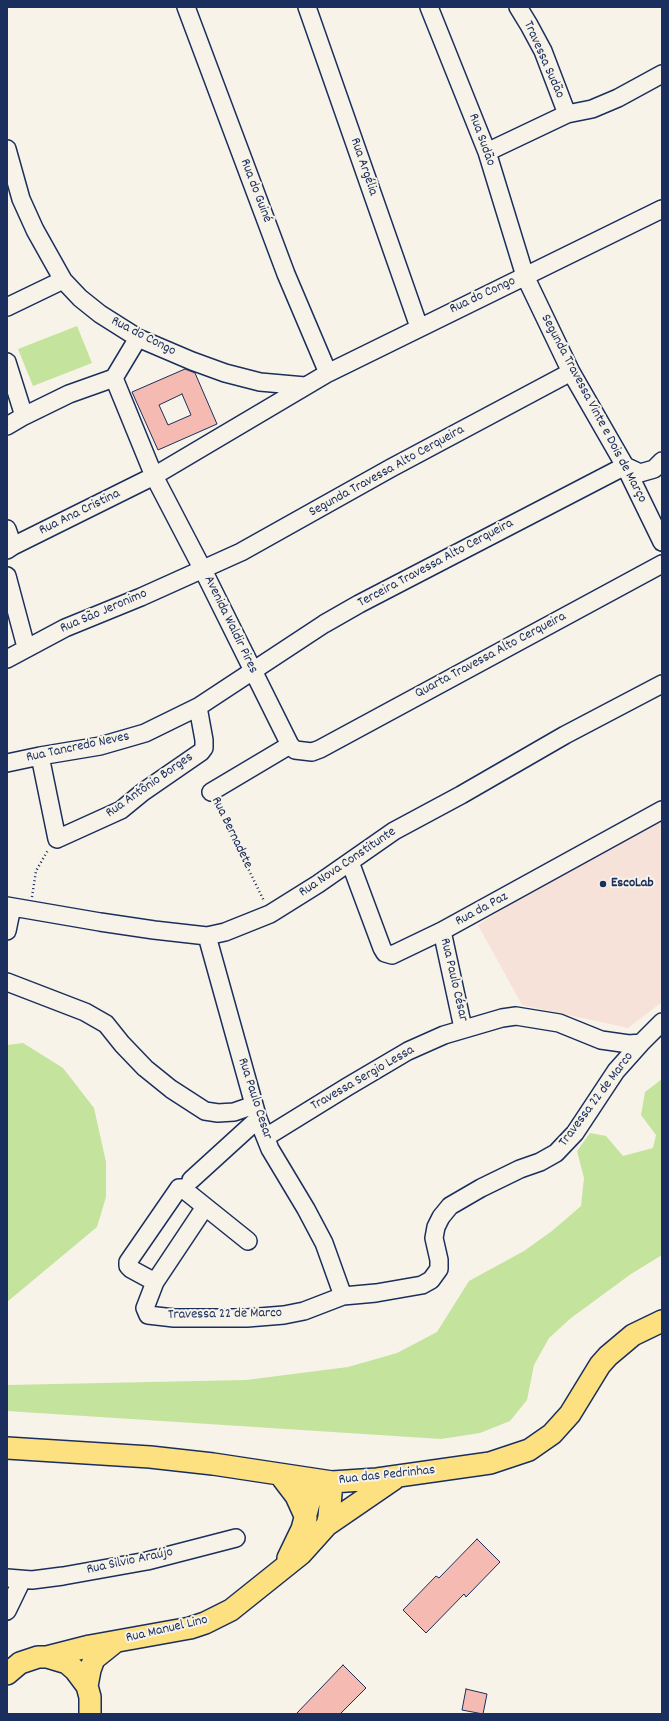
<!DOCTYPE html>
<html>
<head>
<meta charset="utf-8">
<style>
  body { margin:0 }
  #map { position:relative; width:669px; height:1721px; overflow:hidden; background:#f7f3e8; font-family:Dekko,sans-serif }
  canvas { display:block }
  .frame { position:absolute; inset:0; border:8px solid #1b2f5e; pointer-events:none }
</style>
</head>
<body>
<div id="map">
<canvas width="669" height="1721"></canvas>
<div class="frame"></div>
</div>
<script>
const ctx = document.querySelector('canvas').getContext('2d');
ctx.lineJoin = 'round';
function paint(path, color) { ctx.fillStyle = color; ctx.fill(path, 'evenodd'); }
const shape = rows => new Path2D(rows.map(r => 'M' + r).join(''));
function trace(path, color, width, dash) { ctx.strokeStyle = color; ctx.lineWidth = width; ctx.lineCap = dash ? 'butt' : 'round'; ctx.setLineDash(dash || []); ctx.stroke(path); }
function drawText(font, color, halo, rows, align = 'center') {
  ctx.font = font + ' Dekko,sans-serif'; ctx.lineWidth = 4; ctx.setLineDash([]); ctx.textBaseline = 'middle'; ctx.strokeStyle = halo; ctx.fillStyle = color; for (const [text, x, y, turn = 0] of rows) {
    ctx.save(); ctx.translate(x, y); ctx.rotate((+turn || 0) * Math.PI / 180); ctx.textAlign = isNaN(turn) ? turn : align; if (halo) ctx.strokeText(text, 0, 0); ctx.fillText(text, 0, 0); ctx.restore();
  }
}
const built = shape([
  [662,816,662,1002,628,1028,522,1005,478,925,608,843]
]);
const green = shape([
  [77,326,92,363,33,386,18,349],
  [23,1043,63,1068,94,1108,106,1162,106,1197,97,1227,7,1302,7,1045],
  [662,1079,662,1255,631,1274,571,1318,549,1338,534,1365,527,1400,510,1421,480,1433,441,1439,7,1411,7,1385,246,1380,348,1367,397,1353,437,1332,469,1281,524,1251,552,1231,581,1206,584,1178,577,1151,590,1133,606,1136,623,1156,653,1148,656,1135,641,1115,645,1092]
]);
const building = shape([
  [185,369,195,373,217,424,158,450,132,392,185,369],
  [182,394,191,415,168,425,159,405,182,394],
  [477,1539,500,1562,466,1597,464,1594,426,1633,403,1610,436,1576,439,1578,477,1539],
  [343,1665,366,1688,340,1714,296,1714,343,1665],
  [466,1689,487,1694,483,1714,462,1710,466,1689]
]);
const path = shape([
  [217,805,264,901],
  [32,897,36,871,48,850]
]);
const minor = shape([
  [186,7,286,274,328,373],
  [307,7,419,327],
  [429,7,487,152,525,276,571,372,625,466,662,542],
  [518,7,529,25,543,51,567,114],
  [7,149,21,199,35,230,63,280,80,298,100,314,138,338,192,361,225,373,260,382,305,386],
  [487,152,567,114,592,109,618,98,662,74],
  [7,307,63,280],
  [7,362,24,416],
  [114,378,154,476,203,570,290,745,295,750,312,752,320,749,662,564],
  [114,378,138,338],
  [7,426,24,416,69,394,114,378],
  [7,529,13,546],
  [7,550,13,546,154,476,328,373,662,209],
  [7,576,26,647],
  [7,659,65,628,141,597,241,552,391,468,571,372],
  [40,756,57,839,121,810,143,792,201,752,204,748,204,740,198,707],
  [7,763,40,756,100,746,145,733,198,707,324,624,359,604,625,466,640,473,654,469,662,461],
  [211,792,290,745],
  [350,862,382,948,385,953,392,955,442,931,662,810],
  [7,906,100,922,154,930,207,936,225,932,270,914,318,884,394,831,461,795,565,735,662,684],
  [7,931,12,907],
  [442,931,463,1028],
  [207,936,258,1119,270,1149,306,1209,324,1243,343,1296],
  [7,982,85,1012,106,1024,122,1044,145,1068,171,1089,205,1111,218,1113,234,1112,254,1105],
  [266,1137,347,1087,408,1051,444,1035,502,1018,516,1016,559,1023,601,1040,629,1044,641,1043],
  [191,1180,258,1119],
  [205,1207,155,1282,145,1308,148,1315,174,1318,247,1318,284,1315,304,1311,343,1296,376,1293,422,1285,431,1280,439,1269,439,1260,434,1238,436,1227,441,1217,450,1206,481,1188,520,1169,540,1162,556,1153,575,1133,616,1071,641,1043,662,1022],
  [155,1282,131,1269,128,1266,128,1262,179,1188,182,1188,248,1241],
  [7,1578,32,1580,63,1576,147,1561,236,1538],
  [7,1611,22,1580]
]);
const major = shape([
  [7,1448,150,1457,213,1464,332,1482,377,1479,490,1463,529,1450,552,1434,570,1414,600,1365,608,1356,633,1335,662,1321],
  [280,1475,296,1496,306,1518],
  [327,1525,394,1479],
  [288,1558,302,1529,315,1481],
  [47,1657,90,1646,190,1628,205,1623,231,1610,301,1554,319,1534,327,1525,329,1517,332,1482],
  [7,1674,20,1663,38,1657,47,1657,67,1663,75,1670,87,1686,90,1697,90,1714],
  [87,1686,90,1670,94,1659,114,1643]
]);
const markers = [
  [603,884,4,"#1b2f5e"]
];
const streetNames = [
  ["Travessa Sudão",543,60,66],
  ["Rua Sudão",481,140,70],
  ["Rua Argélia",363,167,71],
  ["Rua do Guiné",255,191,69],
  ["Rua do Congo",483,296,-25],
  ["Rua do Congo",143,337,27],
  ["Segunda Travessa Vinte e Dois de Março",593,409,62],
  ["Segunda Travessa Alto Cerqueira",387,472,-29],
  ["Rua Ana Cristina",80,513,-26],
  ["Terceira Travessa Alto Cerqueira",436,564,-28],
  ["Rua São Jeronimo",104,612,-23],
  ["Avenida Waldir Pires",230,625,64],
  ["Quarta Travessa Alto Cerqueira",491,656,-28],
  ["Rua Tancredo Neves",78,748,-12],
  ["Rua Antônio Borges",150,786,-35],
  ["Rua Bernadete",231,833,64],
  ["Rua Nova Constitunte",348,863,-34],
  ["Rua da Paz",482,910,-28],
  ["Rua Paulo César",453,980,77],
  ["Travessa Sergio Lessa",363,1079,-30],
  ["Rua Paulo Cesar",254,1099,72],
  ["Travessa 22 de Marco",597,1100,-53],
  ["Travessa 22 de Marco",225,1315,-1],
  ["Rua das Pedrinhas",387,1476,-6],
  ["Rua Silvio Araújo",130,1562,-12],
  ["Rua Manuel Lino",167,1630,-13]
];
const poiNames = [
  ["EscoLab",611,884]
];
paint(built, '#f6e2d8');
paint(green, '#c4e39c');
paint(building, '#f5bab1');
trace(building, '#1b2f5e', 1);
trace(minor, '#1b2f5e', 20);
trace(major, '#1b2f5e', 24);
trace(path, '#1b2f5e', 2.5, [1, 3]);
trace(minor, '#f7f3e8', 17);
trace(major, '#fde080', 21);
for (const [x, y, r, color] of markers) { const dot = new Path2D(); dot.arc(x, y, r, 0, 2 * Math.PI); ctx.fillStyle = color; ctx.fill(dot); trace(dot, '#f7f3e8', 1.5); }
drawText('14px', '#1b2f5e', '#f7f3e8', streetNames);
drawText('bold 14px', '#1b2f5e', '#f7f3e8', poiNames, 'left');
</script>
</body>
</html>
